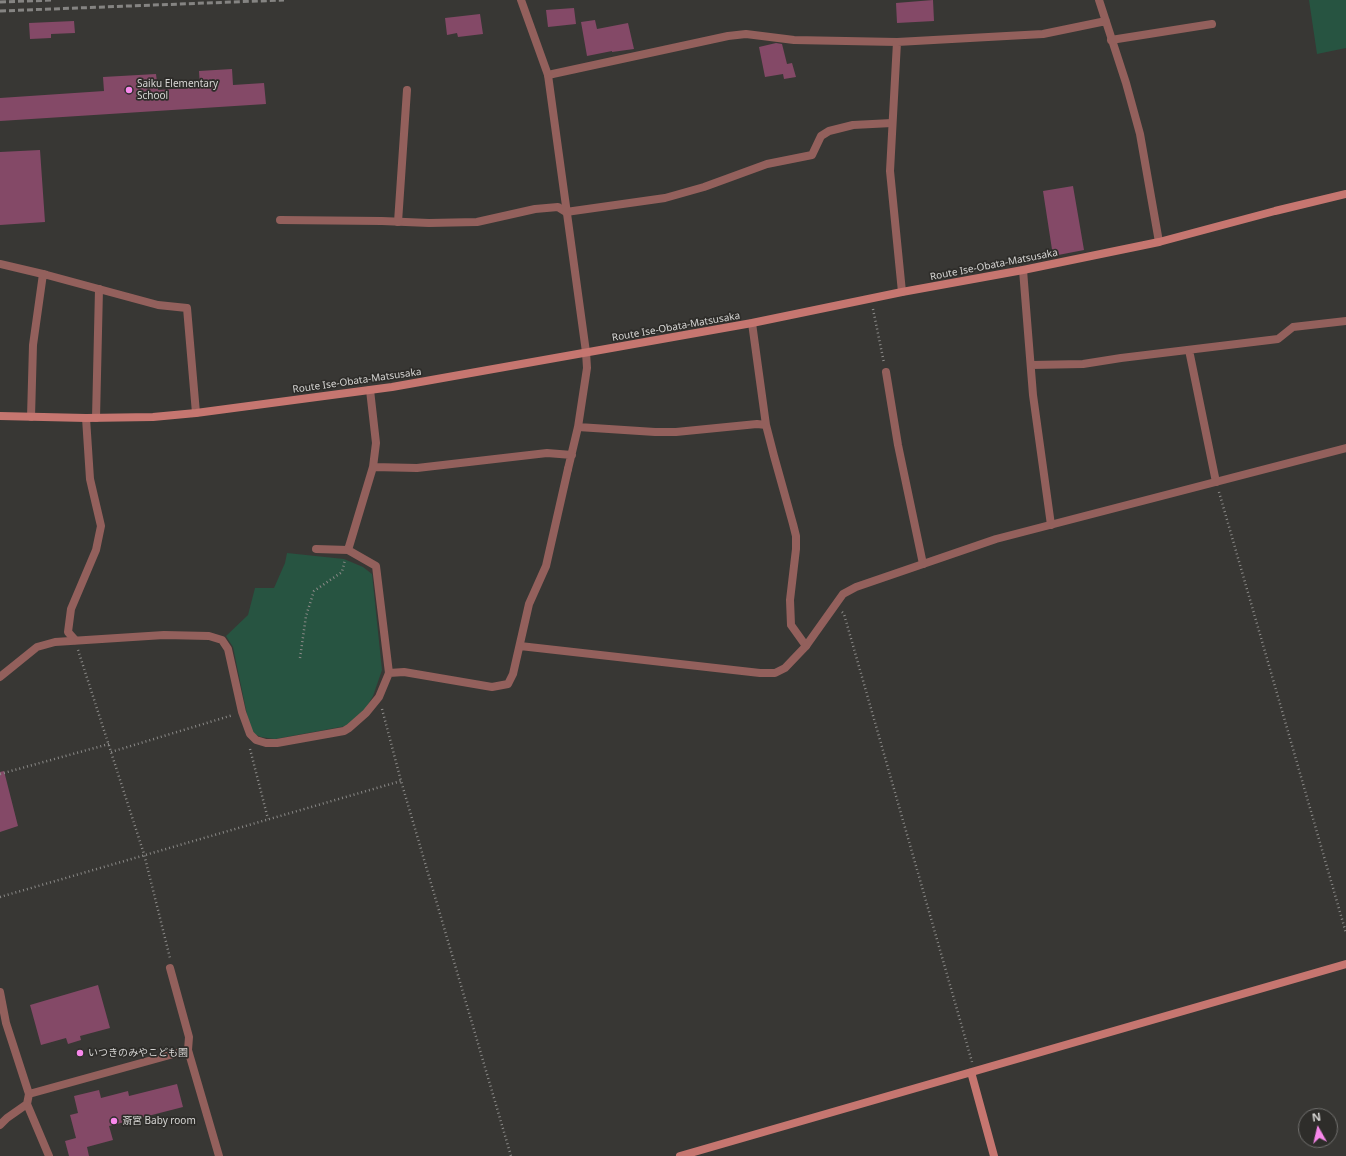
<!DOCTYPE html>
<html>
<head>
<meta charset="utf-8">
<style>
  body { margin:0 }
  #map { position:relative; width:1346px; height:1156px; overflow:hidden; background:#383734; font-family:"Noto Sans",sans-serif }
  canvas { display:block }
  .north { position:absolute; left:1298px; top:1108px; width:40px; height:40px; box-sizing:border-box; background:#2e2d2a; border:1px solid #71706e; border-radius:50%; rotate:352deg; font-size:11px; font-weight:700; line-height:16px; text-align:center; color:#d6d5d3 }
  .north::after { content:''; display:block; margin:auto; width:14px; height:18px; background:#f888eb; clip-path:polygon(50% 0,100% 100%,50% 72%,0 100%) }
</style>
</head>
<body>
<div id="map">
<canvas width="1346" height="1156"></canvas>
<div class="north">N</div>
</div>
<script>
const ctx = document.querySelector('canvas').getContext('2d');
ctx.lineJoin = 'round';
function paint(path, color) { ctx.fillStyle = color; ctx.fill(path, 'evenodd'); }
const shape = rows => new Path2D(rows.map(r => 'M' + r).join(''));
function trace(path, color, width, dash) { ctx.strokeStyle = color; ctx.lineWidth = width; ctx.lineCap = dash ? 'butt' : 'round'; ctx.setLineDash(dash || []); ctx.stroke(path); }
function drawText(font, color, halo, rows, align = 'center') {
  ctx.font = font + ' "Noto Sans","Noto Sans JP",sans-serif'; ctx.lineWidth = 3.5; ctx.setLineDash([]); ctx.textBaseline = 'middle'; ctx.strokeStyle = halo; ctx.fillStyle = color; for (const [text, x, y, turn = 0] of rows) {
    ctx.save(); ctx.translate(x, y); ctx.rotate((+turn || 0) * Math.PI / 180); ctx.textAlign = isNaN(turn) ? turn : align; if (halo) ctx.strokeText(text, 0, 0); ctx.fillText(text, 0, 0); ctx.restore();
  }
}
const green = shape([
  [1309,0,1346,0,1346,48,1317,54],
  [287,553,344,559,363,567,372,574,382,670,373,696,366,708,346,726,275,739,261,737,254,734,250,729,233,647,226,636,248,615,255,588,274,588,285,563]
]);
const building = shape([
  [933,0,934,21,897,23,896,3],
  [574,8,576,24,548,27,546,10],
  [480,14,483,34,458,37,457,33,447,35,445,18],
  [595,20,597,29,628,23,634,49,612,52,612,51,587,56,581,22],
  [74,21,75,33,51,34,51,38,30,39,29,23],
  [776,43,782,44,787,64,792,63,796,77,784,79,783,74,765,77,759,47],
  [232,69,233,85,264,83,266,104,0,121,0,98,104,91,103,77,156,74,158,90,200,87,199,71],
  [40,150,45,222,0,225,0,152],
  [1073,186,1084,250,1053,256,1043,191],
  [4,771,18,826,0,832,0,772],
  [98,985,110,1028,80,1036,81,1040,68,1044,66,1038,41,1045,30,1005],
  [177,1084,183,1107,109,1126,113,1140,87,1147,89,1156,69,1156,65,1141,76,1138,70,1115,78,1113,74,1096,99,1090,101,1098,128,1091,129,1096]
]);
const path = shape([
  [873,309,884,363],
  [1219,492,1346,933],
  [842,612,844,614,972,1062],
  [78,650,144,854,170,958],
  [300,658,306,616,314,591,342,572,345,560],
  [382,709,401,781,511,1156],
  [250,749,268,819],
  [111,752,233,715],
  [0,774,109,744],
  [0,897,401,781]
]);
const lane = shape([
  [1111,40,1212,24],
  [548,75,728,36,746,34,794,40,897,42],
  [280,220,382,221,429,223,477,222,535,209,558,207,566,212,665,198,704,187,767,164,812,155,821,136,829,131,853,125,892,123],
  [1023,270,1033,395,1051,525],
  [752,323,766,425,774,456,793,524,796,536,796,549,790,600,791,625,806,646],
  [1189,350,1216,482],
  [1031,365,1083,364,1121,358,1278,339,1293,327,1346,321],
  [886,372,898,445,923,564],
  [31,417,33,345,43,274],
  [96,418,99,289],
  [578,427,655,432,676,432,757,424,766,425],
  [373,467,417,468,547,453,572,455],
  [568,469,578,427,587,368,586,352],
  [316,549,348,550,376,566,389,673],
  [348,550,373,467,376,443,370,390],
  [75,640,68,632,71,609,96,550,101,526,90,479,86,418]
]);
const street = shape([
  [521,0,548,75,586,352],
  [1099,0,1126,83,1140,134,1159,242],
  [398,222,407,90],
  [0,264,47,275,158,305,187,308,196,413],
  [902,292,890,171,897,42,1043,34,1106,21],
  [520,646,760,673,775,673,785,668,806,646,843,594,856,587,996,539,1346,448],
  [0,677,37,647,55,642,164,635,209,636,222,640,228,649,242,712,250,734,256,740,266,743,277,743,344,731,349,728,366,713,379,697,389,673,404,672,492,687,508,684,513,674,529,604,546,566,568,469],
  [170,968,189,1037,188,1050,219,1156],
  [0,992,6,1023,29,1094,27,1104,49,1156],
  [29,1094,188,1050],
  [0,1125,7,1118,27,1104]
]);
const secondary = shape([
  [0,416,86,418,153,417,196,413,392,387,752,323,902,292,1023,270,1159,242,1275,211,1346,194],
  [971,1072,994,1156],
  [680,1156,1346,964]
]);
const rail = shape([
  [0,2,54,0],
  [0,11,284,0]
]);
const markers = [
  [129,90,4,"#f888eb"],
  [80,1053,4,"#f888eb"],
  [114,1121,4,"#f888eb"]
];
const poiNames = [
  ["Saiku Elementary",137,84],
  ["School",137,96],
  ["いつきのみやこども園",88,1053],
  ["斎宮 Baby room",122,1121]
];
const streetNames = [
  ["Route Ise-Obata-Matsusaka",994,265,-11],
  ["Route Ise-Obata-Matsusaka",676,327,-10],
  ["Route Ise-Obata-Matsusaka",357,381,-8]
];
paint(green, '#275441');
paint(building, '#844967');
trace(path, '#8b8a88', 2.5, [1, 3]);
trace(lane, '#93605c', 8);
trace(street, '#93605c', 8);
trace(secondary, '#c67670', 8);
trace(rail, '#858482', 3, [6, 3]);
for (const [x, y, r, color] of markers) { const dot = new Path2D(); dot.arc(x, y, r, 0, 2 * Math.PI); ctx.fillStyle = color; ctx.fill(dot); trace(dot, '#2e2d2a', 1.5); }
drawText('10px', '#d6d5d3', '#2e2d2a', poiNames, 'left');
drawText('10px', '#d6d5d3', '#2e2d2a', streetNames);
</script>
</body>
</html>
